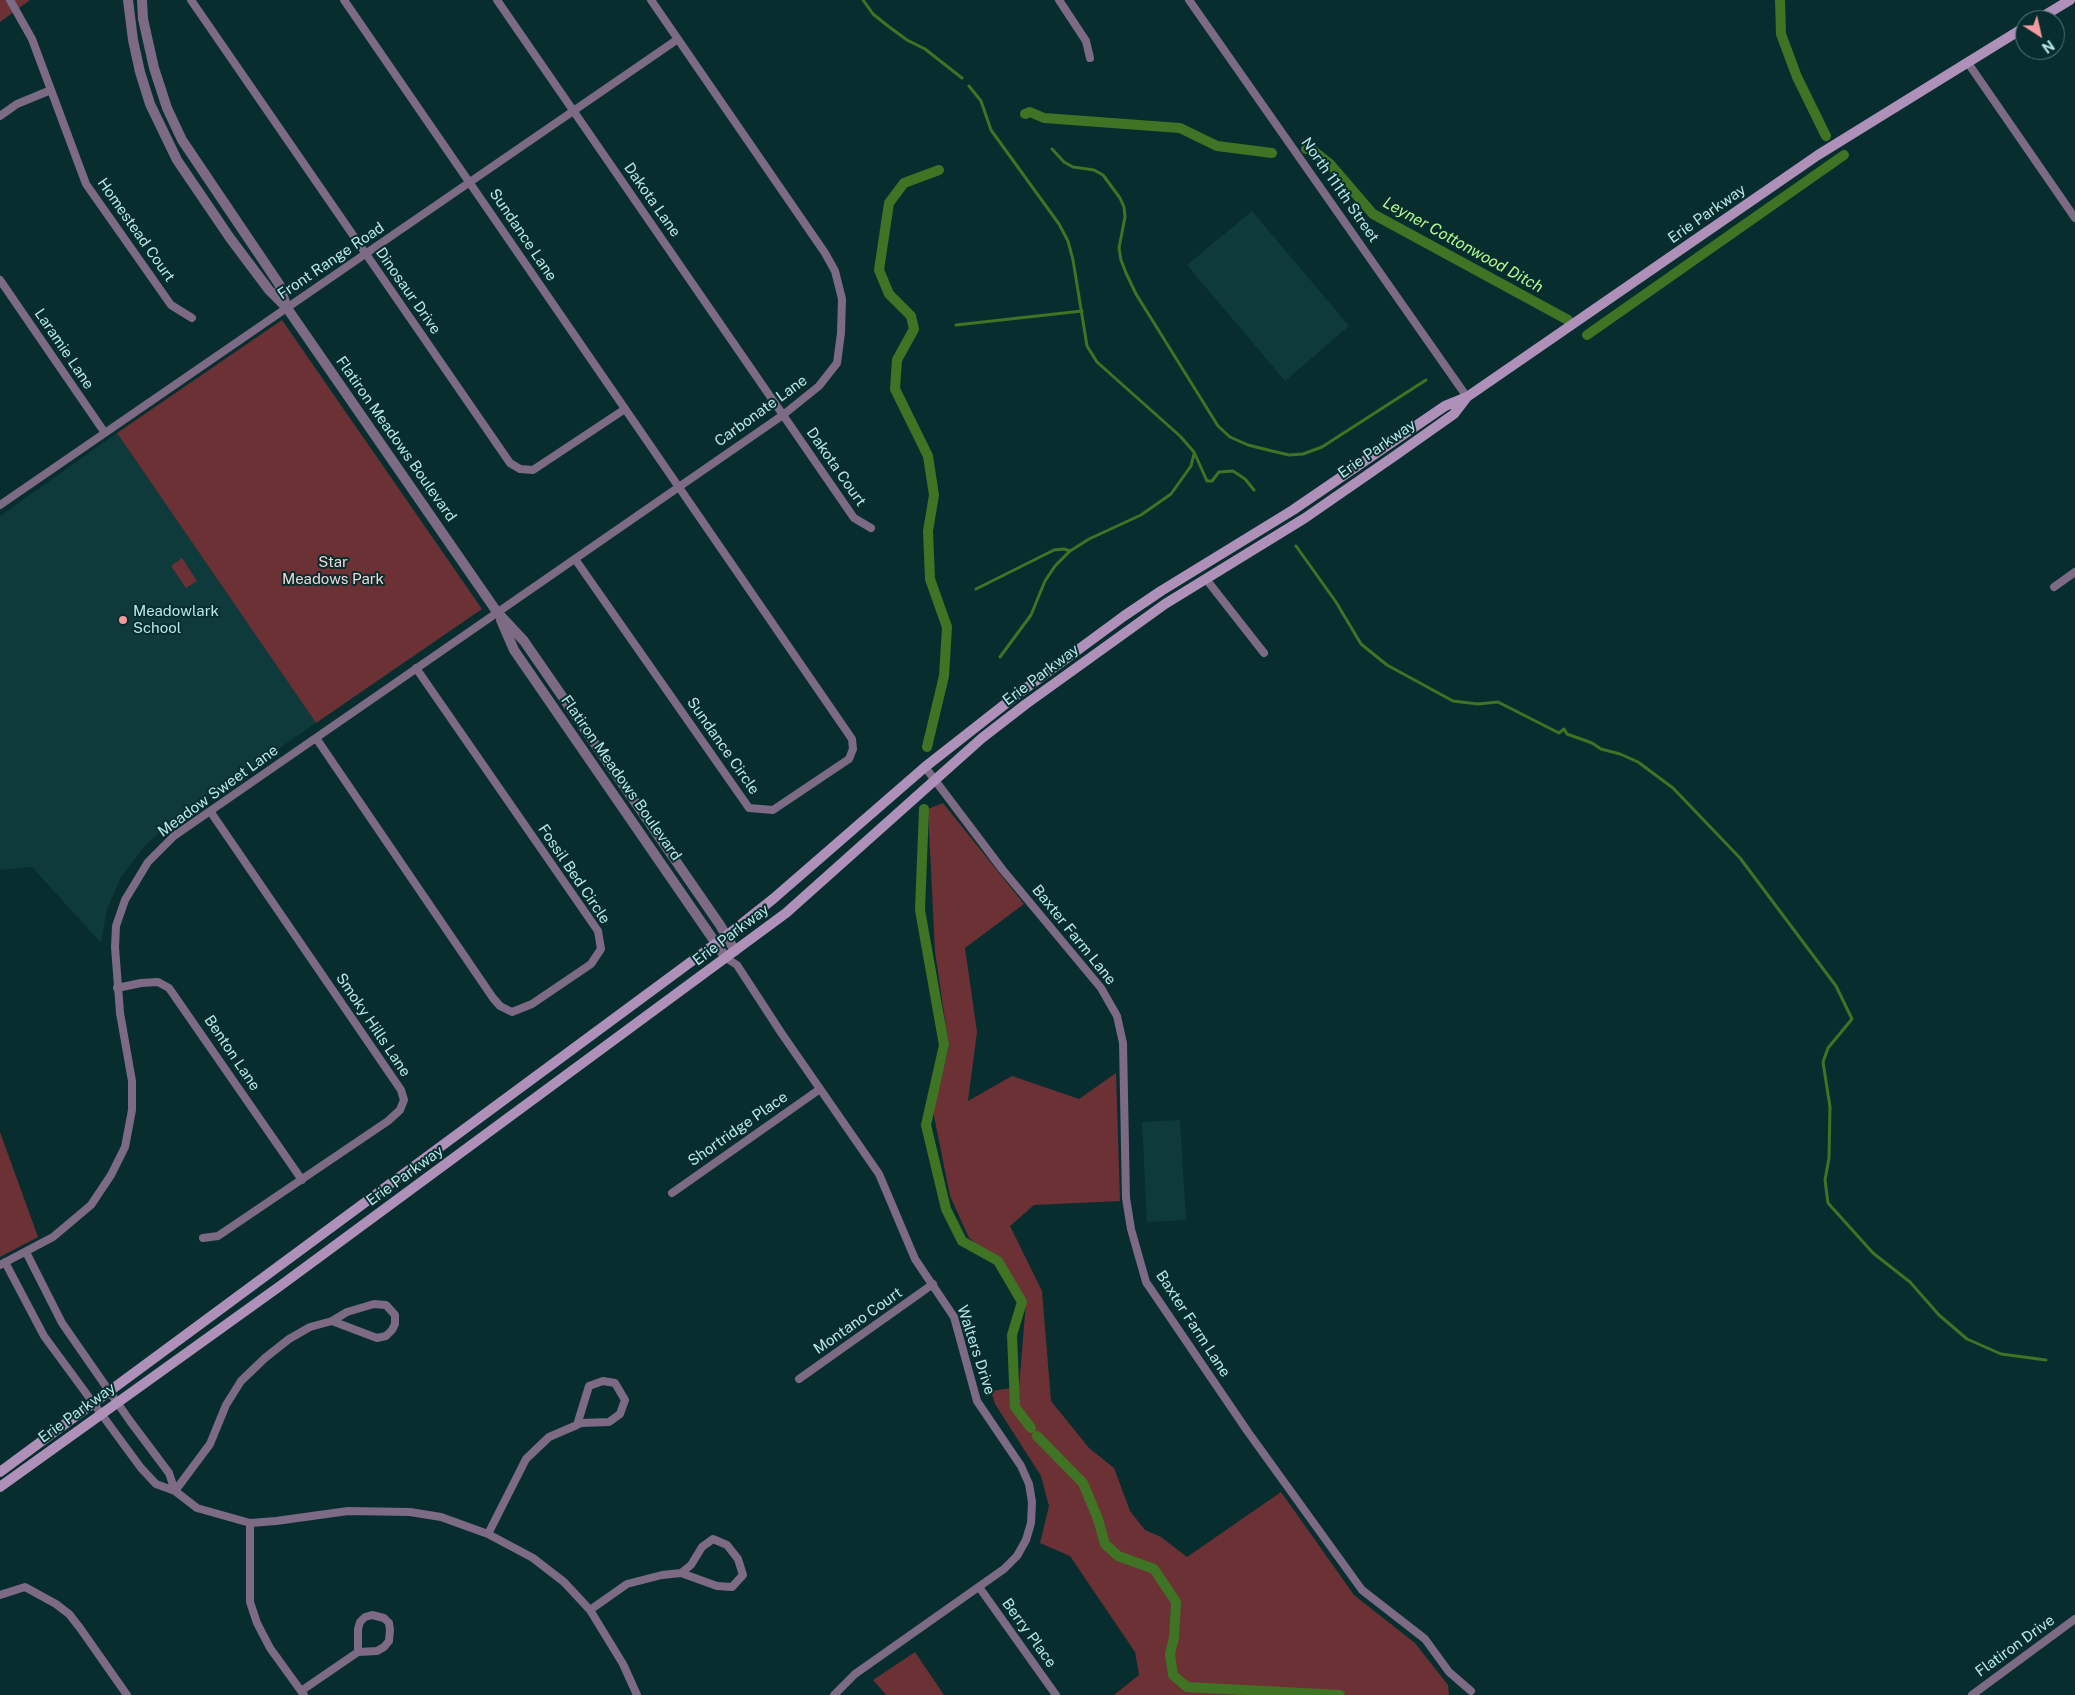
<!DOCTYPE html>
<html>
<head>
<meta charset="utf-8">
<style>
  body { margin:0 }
  #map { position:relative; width:2075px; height:1695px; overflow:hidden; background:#082d2e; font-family:"Public Sans",sans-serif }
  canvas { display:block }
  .north { position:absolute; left:2015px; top:10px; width:50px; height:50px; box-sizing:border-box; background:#082d2e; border:1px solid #4e7879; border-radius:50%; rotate:145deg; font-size:14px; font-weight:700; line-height:20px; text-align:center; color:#b6e8e9 }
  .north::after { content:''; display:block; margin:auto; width:18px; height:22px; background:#f49b9f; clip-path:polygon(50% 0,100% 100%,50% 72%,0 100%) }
</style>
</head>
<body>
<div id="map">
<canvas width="2075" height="1695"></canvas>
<div class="north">N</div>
</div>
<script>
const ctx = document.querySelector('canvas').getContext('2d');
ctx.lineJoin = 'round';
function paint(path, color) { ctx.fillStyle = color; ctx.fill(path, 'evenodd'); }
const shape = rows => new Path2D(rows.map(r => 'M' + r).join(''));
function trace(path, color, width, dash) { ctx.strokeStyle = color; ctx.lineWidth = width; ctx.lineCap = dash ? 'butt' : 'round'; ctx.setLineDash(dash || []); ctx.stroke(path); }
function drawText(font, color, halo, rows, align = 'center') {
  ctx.font = font + ' "Public Sans",sans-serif'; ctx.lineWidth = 4; ctx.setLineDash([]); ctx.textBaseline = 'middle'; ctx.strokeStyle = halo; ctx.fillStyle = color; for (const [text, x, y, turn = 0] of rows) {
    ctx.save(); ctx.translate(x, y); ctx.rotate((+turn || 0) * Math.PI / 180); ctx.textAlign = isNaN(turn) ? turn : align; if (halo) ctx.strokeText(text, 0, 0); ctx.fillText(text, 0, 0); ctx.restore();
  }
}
const built = shape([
  [1252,211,1349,326,1285,381,1187,265],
  [117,433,316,723,182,815,146,844,121,877,107,909,101,943,32,867,0,870,0,516],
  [1180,1120,1186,1220,1147,1222,1142,1122]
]);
const green = shape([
  [0,0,30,0,0,22],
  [282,320,482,609,316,723,117,433],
  [182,558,197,581,186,588,171,566],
  [943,803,1024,904,965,948,977,1032,968,1101,1012,1076,1079,1099,1116,1073,1120,1201,1034,1205,1010,1226,1042,1291,1051,1401,1089,1448,1114,1468,1130,1511,1145,1530,1161,1537,1187,1557,1281,1492,1354,1595,1415,1643,1448,1685,1449,1695,1114,1695,1139,1675,1135,1652,1070,1556,1040,1543,1049,1506,1041,1476,995,1404,991,1391,1019,1387,1026,1302,1001,1263,969,1238,950,1196,933,1111,949,1047,935,952,928,809],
  [0,1132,38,1237,0,1257],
  [915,1652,944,1695,886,1695,873,1680]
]);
const stream = shape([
  [863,0,873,14,888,26,907,40,925,49,962,78],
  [969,86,981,101,991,130,1059,224,1068,241,1073,260,1087,346,1097,362,1180,436,1194,452,1207,481,1212,481,1219,472,1233,471,1245,479,1254,490],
  [1052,149,1064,162,1073,167,1094,170,1103,175,1120,198,1124,207,1125,217,1119,248,1121,260,1126,273,1136,294,1218,426,1230,437,1248,445,1272,451,1289,455,1303,454,1322,447,1426,380],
  [956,325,1082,311],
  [1296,546,1336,602,1361,644,1387,665,1453,701,1478,704,1498,702,1559,733,1564,729,1567,734,1592,743,1601,749,1620,754,1638,762,1673,788,1740,858,1836,986,1852,1019,1828,1048,1823,1062,1830,1107,1829,1158,1825,1180,1828,1203,1873,1253,1910,1282,1939,1315,1967,1339,2001,1354,2046,1360],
  [976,589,1054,550,1064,549,1070,551],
  [1000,657,1031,615,1045,581,1055,566,1070,551,1089,539,1141,515,1171,494,1191,466,1194,454]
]);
const canal = shape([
  [1780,0,1781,34,1797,77,1826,136],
  [1025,114,1030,112,1044,118,1180,128,1217,146,1272,153],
  [1306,149,1311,149,1330,164,1373,214,1568,320],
  [1587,335,1844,155],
  [927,747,944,676,947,627,930,579,928,531,934,495,928,456,895,389,897,360,914,329,911,316,889,294,879,270,889,203,904,183,939,170],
  [924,809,920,910,944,1045,926,1125,946,1209,962,1241,998,1261,1022,1302,1012,1335,1015,1407,1031,1428],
  [1037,1436,1083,1483,1098,1519,1105,1544,1118,1556,1154,1569,1176,1602,1174,1638,1170,1654,1173,1675,1187,1687,1340,1695]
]);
const minor = shape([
  [10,0,32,39,86,184,171,305,192,318],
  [191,0,510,463,520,469,533,470,625,409],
  [344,0,852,739,853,749,849,759,773,810,749,808,575,559],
  [497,0,854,518,871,528],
  [1059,0,1086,41,1090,58],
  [1189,0,1467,397],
  [1968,63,2075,218],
  [0,116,17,104,51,90],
  [0,280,105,433],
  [0,505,678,39],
  [1206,579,1264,653],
  [2054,587,2075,572],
  [316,738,493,998,500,1006,512,1012,532,1004,591,964,601,949,598,931,416,668],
  [925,767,1002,869,1101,988,1117,1016,1123,1043,1126,1198,1131,1229,1146,1282,1248,1432,1362,1590,1425,1639,1449,1672,1471,1691],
  [726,958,737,965,782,1034,879,1174,915,1259,954,1317,977,1401,1021,1466,1029,1484,1032,1502,1031,1523,1026,1540,1017,1556,1004,1569,855,1674,834,1695],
  [117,988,141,983,158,982,169,988,302,1180],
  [672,1193,820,1089],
  [203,1238,218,1236,388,1121,400,1110,404,1100,401,1090,210,811],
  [26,1252,62,1323,130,1421,169,1473,175,1491],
  [5,1262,44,1336,141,1468,156,1484,175,1491,197,1508,250,1523,276,1521,348,1511,410,1512,441,1517,488,1534,533,1558,564,1582,590,1610,623,1664,637,1695],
  [0,1265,53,1237,91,1205,111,1175,125,1147,132,1110,132,1081,120,1013,115,947,116,926,125,900,148,862,174,836,783,415,819,386,837,363,841,333,842,299,835,271,825,253,651,0],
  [799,1379,933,1284],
  [175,1491,210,1444,226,1405,241,1381,265,1358,289,1339,310,1327,332,1321,377,1338,386,1336,392,1330,395,1324,395,1315,386,1305,374,1304,347,1312,332,1321],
  [250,1523,250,1602,257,1623,270,1648,304,1695],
  [488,1534,526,1459,549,1437,577,1425,581,1423,609,1422,620,1414,625,1400,615,1383,603,1381,589,1386,577,1425],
  [979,1587,1056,1695],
  [0,1595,25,1587,56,1604,69,1614,80,1628,127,1695],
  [590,1610,627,1584,662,1575,681,1573,717,1586,732,1587,743,1575,738,1559,727,1545,713,1539,702,1547,691,1565,681,1573],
  [301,1691,358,1652,377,1651,384,1647,389,1641,390,1630,389,1623,384,1618,372,1615,365,1617,360,1622,358,1629,358,1652],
  [1972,1695,2075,1619]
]);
const tertiary = shape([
  [128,0,133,40,140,72,150,104,177,160,230,238,269,290,287,308,497,612,524,641,720,925,735,951],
  [142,0,143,19,154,68,167,108,182,140,279,284,286,305],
  [501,620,514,650,726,958]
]);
const secondary = shape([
  [2037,20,2070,0],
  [0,1472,734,930,773,899,925,767,1018,694,1124,616,1161,591,1293,510,1445,406,1467,397,1818,155,2025,27],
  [0,1487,280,1286,786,913,982,738,1026,704,1165,604,1305,518,1396,455,1454,414,1467,397]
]);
const markers = [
  [123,620,5,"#f49b9f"]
];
const streetNames = [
  ["North 111th Street",1340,190,55],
  ["Dakota Lane",652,200,55],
  ["Erie Parkway",1707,214,-35],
  ["Homestead Court",136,230,55],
  ["Sundance Lane",523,235,56],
  ["Front Range Road",331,261,-34],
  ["Dinosaur Drive",408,291,55],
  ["Laramie Lane",64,349,56],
  ["Carbonate Lane",761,411,-36],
  ["Flatiron Meadows Boulevard",396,439,55],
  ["Erie Parkway",1377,449,-35],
  ["Dakota Court",836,467,55],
  ["Erie Parkway",1041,675,-37],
  ["Sundance Circle",723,746,55],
  ["Flatiron Meadows Boulevard",621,778,55],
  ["Meadow Sweet Lane",218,791,-36],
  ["Fossil Bed Circle",574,874,56],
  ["Erie Parkway",731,935,-37],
  ["Baxter Farm Lane",1074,935,51],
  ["Smoky Hills Lane",373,1025,56],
  ["Benton Lane",232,1053,56],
  ["Shortridge Place",738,1129,-35],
  ["Erie Parkway",405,1176,-36],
  ["Montano Court",858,1321,-35],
  ["Baxter Farm Lane",1193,1324,57],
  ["Walters Drive",976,1350,72],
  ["Erie Parkway",77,1413,-36],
  ["Berry Place",1029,1633,54],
  ["Flatiron Drive",2015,1646,-36]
];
const parkNames = [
  ["Star",333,562],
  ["Meadows Park",333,579]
];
const poiNames = [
  ["Meadowlark",133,611],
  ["School",133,628]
];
const waterNames = [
  ["Leyner Cottonwood Ditch",1463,245,29]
];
paint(built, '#0f3a3b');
paint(green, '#6b3135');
trace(stream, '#3e7423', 3);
trace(canal, '#3e7423', 10);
trace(minor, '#7d6a84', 8);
trace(tertiary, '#7d6a84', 10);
trace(secondary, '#ae90b9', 10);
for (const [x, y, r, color] of markers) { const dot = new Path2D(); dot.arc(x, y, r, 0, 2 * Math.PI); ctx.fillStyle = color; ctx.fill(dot); trace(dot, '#082d2e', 2); }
drawText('15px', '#b6e8e9', '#082d2e', streetNames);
drawText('15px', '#f2d6d6', '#082d2e', parkNames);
drawText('15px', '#b6e8e9', '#082d2e', poiNames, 'left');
drawText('italic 16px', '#aef88e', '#082d2e', waterNames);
</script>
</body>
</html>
